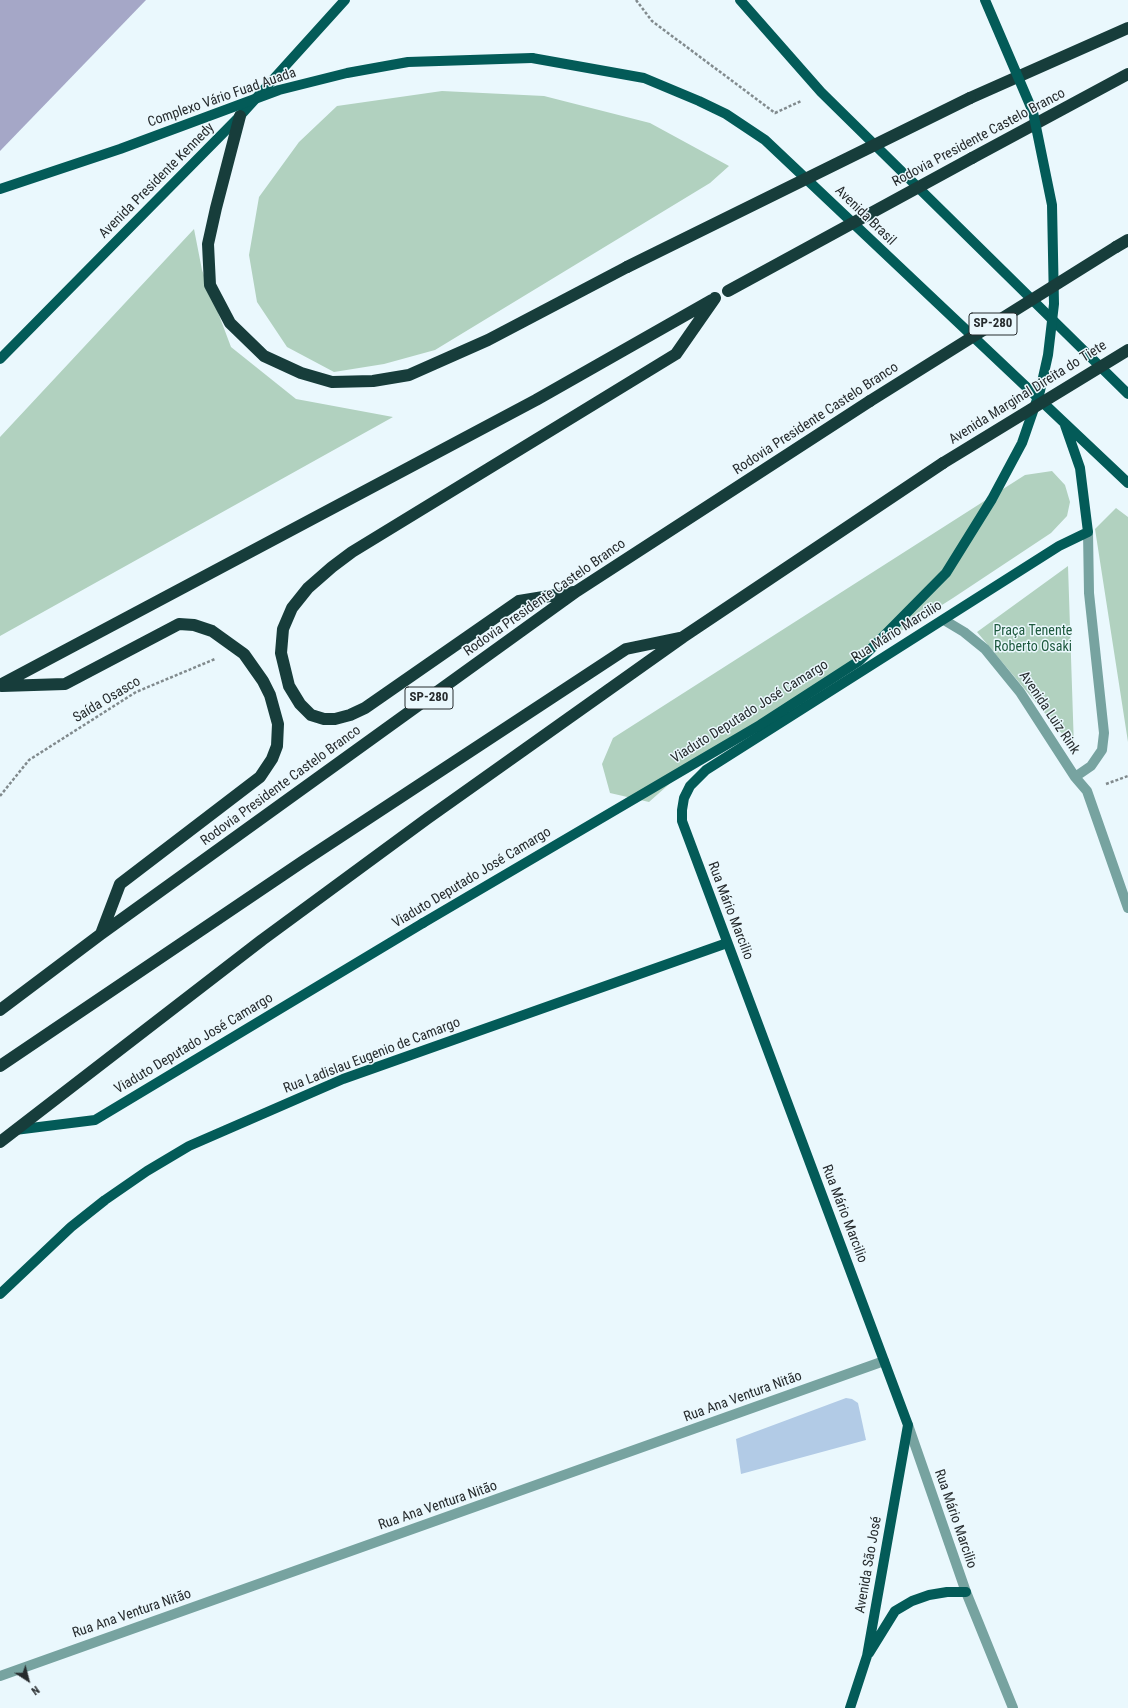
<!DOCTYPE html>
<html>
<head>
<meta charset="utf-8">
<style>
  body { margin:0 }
  #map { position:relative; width:1128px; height:1708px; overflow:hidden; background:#eaf8fd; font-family:"Roboto Condensed",sans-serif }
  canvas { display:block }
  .north { position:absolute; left:8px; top:1660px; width:40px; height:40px; -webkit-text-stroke:3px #eaf8fd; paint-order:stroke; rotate:144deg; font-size:11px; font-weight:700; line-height:16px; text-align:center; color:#272c2e }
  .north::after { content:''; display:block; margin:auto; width:14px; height:18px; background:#272c2e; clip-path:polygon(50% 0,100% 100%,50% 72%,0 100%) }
</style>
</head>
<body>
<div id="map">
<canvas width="1128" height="1708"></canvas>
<div class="north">N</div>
</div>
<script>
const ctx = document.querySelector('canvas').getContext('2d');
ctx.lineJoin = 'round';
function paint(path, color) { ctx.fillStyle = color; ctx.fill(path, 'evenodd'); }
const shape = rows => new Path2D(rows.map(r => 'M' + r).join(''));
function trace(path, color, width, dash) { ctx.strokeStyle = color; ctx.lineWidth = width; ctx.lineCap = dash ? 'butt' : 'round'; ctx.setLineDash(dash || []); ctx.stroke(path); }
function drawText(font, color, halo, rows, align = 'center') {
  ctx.font = font + ' "Roboto Condensed",sans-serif'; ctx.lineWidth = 3; ctx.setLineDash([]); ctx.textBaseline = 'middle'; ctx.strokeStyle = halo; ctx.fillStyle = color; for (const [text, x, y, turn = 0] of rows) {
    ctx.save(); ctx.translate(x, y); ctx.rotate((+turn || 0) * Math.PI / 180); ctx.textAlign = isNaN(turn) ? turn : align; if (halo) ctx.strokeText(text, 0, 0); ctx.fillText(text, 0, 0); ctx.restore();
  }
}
const green = shape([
  [442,91,544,96,650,123,729,166,710,183,435,350,384,364,334,372,287,347,257,302,249,255,259,197,299,142,337,106],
  [194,229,202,270,231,347,296,399,393,417,0,636,0,437],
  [1052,471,1065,485,1070,502,1067,516,1051,533,953,598,693,763,649,802,610,793,602,764,613,738,1025,475],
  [1116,508,1128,517,1128,742,1095,529],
  [1068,566,1074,748,977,632]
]);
const water = shape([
  [0,0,146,0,0,151]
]);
const building = shape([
  [846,1398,852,1399,858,1403,866,1440,741,1474,736,1439]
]);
const path = shape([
  [636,0,652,21,775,113,801,101],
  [1106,784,1128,776],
  [0,796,29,760,136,692,215,659]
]);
const minor = shape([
  [944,620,964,632,985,649,1020,692,1075,777,1087,791,1128,908],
  [1075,777,1091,766,1102,750,1104,733,1089,593,1088,532],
  [908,1425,966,1592,1013,1708],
  [0,1676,884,1361]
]);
const major = shape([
  [740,0,821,92,1128,394],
  [532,58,644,78,699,101,726,114,765,140,1128,483],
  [0,359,240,116,345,0],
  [15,1130,95,1120,423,923],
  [0,1294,71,1227,105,1200,147,1171,189,1146,343,1079,727,943],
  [869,1653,895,1611,912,1601,929,1595,947,1592,966,1592],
  [850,1708,867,1656,908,1425,682,821,682,810,684,798,690,786,706,770,1059,546,1088,532,1080,468,1065,425]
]);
const highway = shape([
  [970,98,1128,28],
  [240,116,216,208,208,244,210,285,230,323,264,356,301,373,332,382,373,381,409,375,488,340,627,267],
  [972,158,1128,74],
  [1116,247,1128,240],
  [574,592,519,601,365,708,350,715,335,719,324,719,311,715,300,704,289,686,281,653,283,629,292,608,308,588,332,567,352,552,676,354,715,298],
  [0,685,536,400,712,300],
  [2,686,65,684,179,624,194,625,212,631,244,654,263,681,270,695,278,724,277,746,272,759,260,777,120,884,101,934],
  [0,1010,101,934,577,591,870,401],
  [0,1066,305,860,626,649,679,638],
  [0,1142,262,940,428,818,683,637,943,463]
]);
const majorBridge = shape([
  [0,189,120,149,279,90,347,73,408,62,532,58],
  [423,923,760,725,859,661,946,573,992,499,1022,443,1040,391,1048,355,1054,304,1052,205,1033,112,985,0]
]);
const highwayBridge = shape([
  [627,267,970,98],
  [728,291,972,158],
  [870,401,1116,247],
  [943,463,1128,350]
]);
const shields = [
  [993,324,48],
  [429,698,48]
];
const shieldNames = [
  ["SP-280",993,324],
  ["SP-280",429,698]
];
const streetNames = [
  ["Complexo Vário Fuad Auada",222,98,-19],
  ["Rodovia Presidente Castelo Branco",979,138,-28],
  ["Avenida Presidente Kennedy",157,181,-45],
  ["Avenida Brasil",865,216,44],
  ["Avenida Marginal Direita do Tiete",1028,393,-32],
  ["Rodovia Presidente Castelo Branco",816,419,-33],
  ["Rodovia Presidente Castelo Branco",545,598,-35],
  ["Rua Mário Marcilio",897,632,-32],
  ["Saída Osasco",107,700,-31],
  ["Viaduto Deputado José Camargo",750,712,-32],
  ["Avenida Luiz Rink",1049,713,56],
  ["Rodovia Presidente Castelo Branco",281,786,-36],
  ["Viaduto Deputado José Camargo",472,878,-31],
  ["Rua Mário Marcilio",730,911,69],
  ["Viaduto Deputado José Camargo",194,1044,-31],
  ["Rua Ladislau Eugenio de Camargo",372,1056,-21],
  ["Rua Mário Marcilio",844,1214,69],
  ["Rua Ana Ventura Nitão",743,1397,-20],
  ["Rua Ana Ventura Nitão",438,1506,-19],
  ["Rua Mário Marcilio",955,1519,71],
  ["Avenida São José",869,1565,-80],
  ["Rua Ana Ventura Nitão",132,1614,-19]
];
const parkNames = [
  ["Praça Tenente",1033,631],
  ["Roberto Osaki",1033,647]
];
paint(green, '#b1d1bf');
paint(water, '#a5a7c7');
paint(building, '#b2cbe6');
trace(path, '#818a8d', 2.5, [3, 2]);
trace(minor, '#77a3a0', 10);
trace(major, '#035b58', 10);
trace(highway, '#173d3b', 12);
trace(majorBridge, '#035b58', 10);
trace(highwayBridge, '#173d3b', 12);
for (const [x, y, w] of shields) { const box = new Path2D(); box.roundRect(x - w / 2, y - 11, w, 22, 3); ctx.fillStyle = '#eaf8fd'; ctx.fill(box); trace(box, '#272c2e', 1); }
drawText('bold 13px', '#272c2e', null, shieldNames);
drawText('14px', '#272c2e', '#eaf8fd', streetNames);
drawText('14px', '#1e593e', '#eaf8fd', parkNames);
</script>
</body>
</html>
